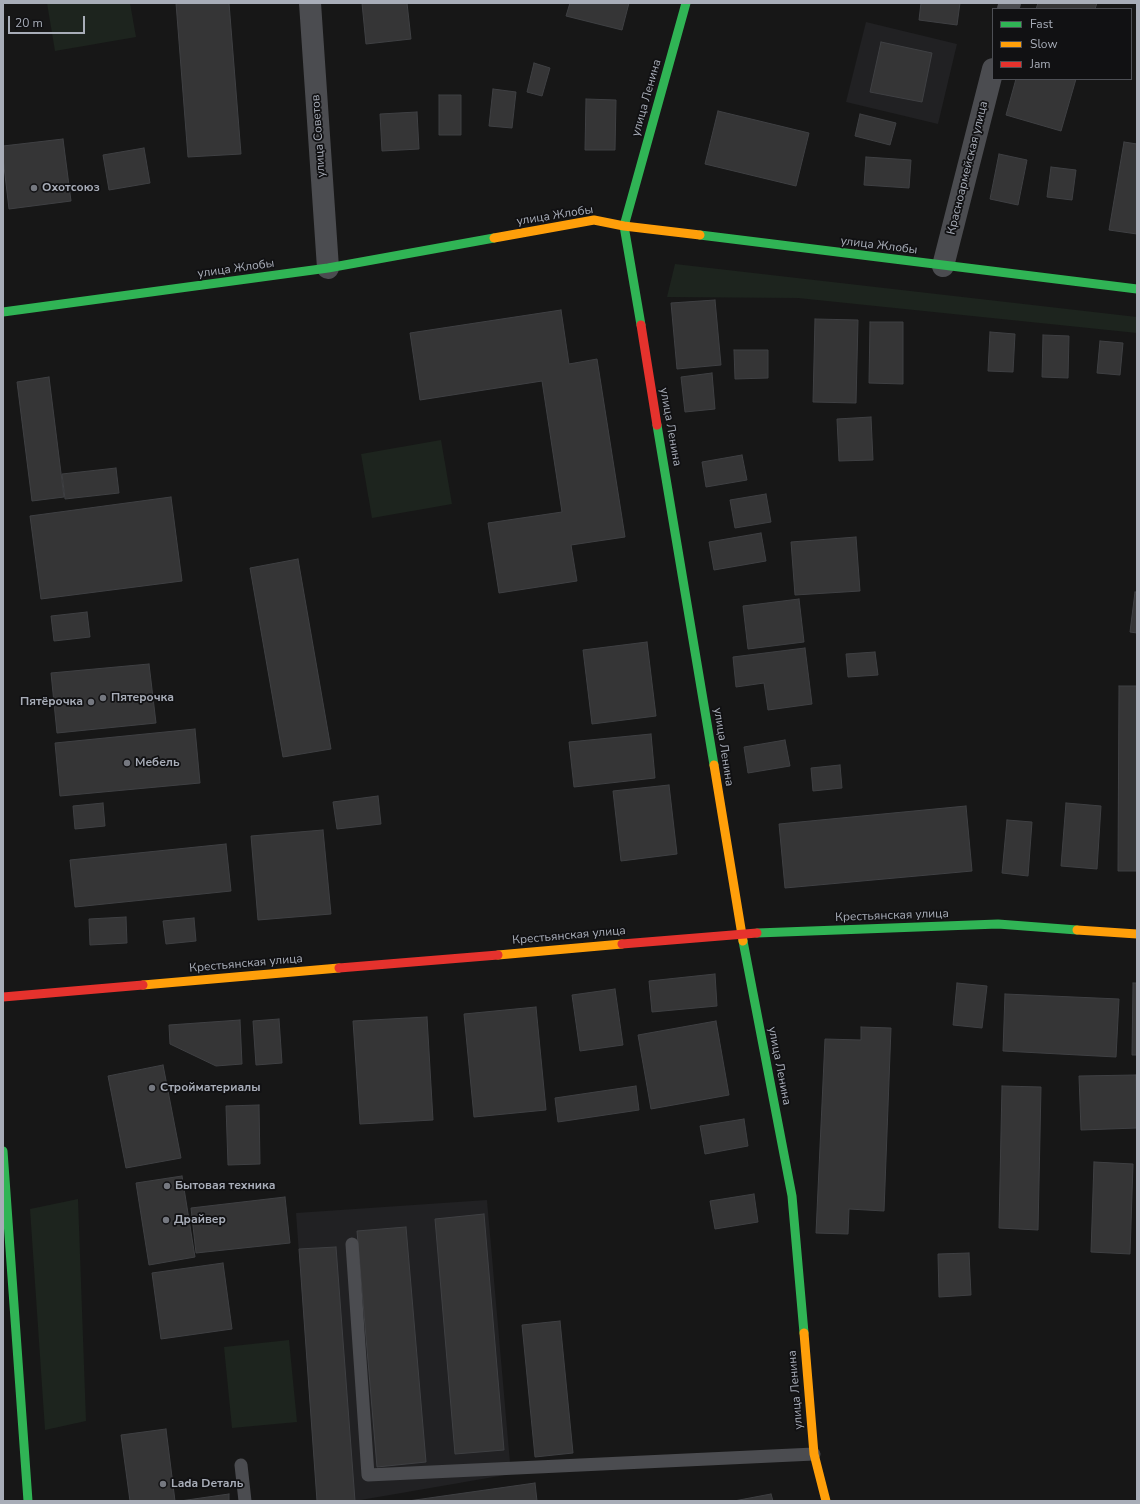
<!DOCTYPE html>
<html>
<head>
<meta charset="utf-8">
<style>
  body { margin:0 }
  #map { position:relative; width:1140px; height:1504px; overflow:hidden; background:#171717; font-family:"Nunito Sans",sans-serif }
  canvas { display:block }
  .frame { position:absolute; inset:0; border:4px solid #a8adb8; pointer-events:none }
  .legend { position:absolute; left:992px; top:8px; width:140px; height:72px; box-sizing:border-box; background:#111113; border:1px solid #4d4f55; margin:0; padding:5px 7px; list-style:none; font-size:12px; color:#a8adb8 }
  .legend li { display:flex; align-items:center; gap:8px; height:20px }
  .legend b { width:20px; border:1px solid #4d4f55 }
  .scale { position:absolute; left:8px; top:16px; width:77px; height:18px; box-sizing:border-box; border:2px solid #a8adb8; border-top:0; padding-left:5px; font-size:12px; line-height:14px; white-space:nowrap; color:#a8adb8; -webkit-text-stroke:3px #111113; paint-order:stroke }
</style>
</head>
<body>
<div id="map">
<canvas width="1140" height="1504"></canvas>
<div class="frame"></div>
<ul class="legend">
<li><b style="height:5px;background:#30b455"></b>Fast</li>
<li><b style="height:5px;background:#ff9f0a"></b>Slow</li>
<li><b style="height:5px;background:#e5322d"></b>Jam</li>
</ul>
<div class="scale">20 m</div>
</div>
<script>
const ctx = document.querySelector('canvas').getContext('2d');
ctx.lineJoin = 'round';
function paint(path, color) { ctx.fillStyle = color; ctx.fill(path, 'evenodd'); }
const shape = rows => new Path2D(rows.map(r => 'M' + r).join(''));
function trace(path, color, width, dash) { ctx.strokeStyle = color; ctx.lineWidth = width; ctx.lineCap = dash ? 'butt' : 'round'; ctx.setLineDash(dash || []); ctx.stroke(path); }
function drawText(font, color, halo, rows, align = 'center') {
  ctx.font = font + ' "Nunito Sans",sans-serif'; ctx.lineWidth = 3.5; ctx.setLineDash([]); ctx.textBaseline = 'middle'; ctx.strokeStyle = halo; ctx.fillStyle = color; for (const [text, x, y, turn = 0] of rows) {
    ctx.save(); ctx.translate(x, y); ctx.rotate((+turn || 0) * Math.PI / 180); ctx.textAlign = isNaN(turn) ? turn : align; if (halo) ctx.strokeText(text, 0, 0); ctx.fillText(text, 0, 0); ctx.restore();
  }
}
const built = shape([
  [866,22,957,44,938,124,846,102],
  [487,1200,511,1474,355,1501,317,1501,296,1213]
]);
const green = shape([
  [47,3,130,3,136,37,55,51],
  [675,264,1137,317,1137,333,798,298,667,297],
  [441,440,452,504,372,518,361,454],
  [78,1199,86,1421,45,1430,30,1209],
  [289,1340,297,1422,232,1428,224,1347]
]);
const building = shape([
  [176,3,229,3,241,154,188,157,176,3],
  [362,3,407,3,411,39,366,44,362,3],
  [570,3,629,3,622,30,566,16,570,3],
  [921,3,960,3,957,25,919,20,921,3],
  [1038,3,1097,3,1095,9,1036,9,1038,3],
  [881,42,932,53,922,102,870,92,881,42],
  [534,63,550,68,542,96,527,92,534,63],
  [1016,79,1076,79,1061,131,1006,115,1016,79],
  [493,89,516,92,512,128,489,126,493,89],
  [439,95,461,95,461,135,439,135,439,95],
  [586,99,616,100,615,150,585,150,586,99],
  [718,111,809,133,796,186,705,164,718,111],
  [417,112,419,149,382,151,380,114,417,112],
  [860,114,896,123,890,145,855,136,860,114],
  [63,139,71,201,9,209,3,158,3,146,63,139],
  [1124,142,1137,144,1137,234,1109,230,1124,142],
  [144,148,150,183,109,190,103,155,144,148],
  [999,154,1027,160,1018,205,990,199,999,154],
  [866,157,911,160,909,188,864,185,866,157],
  [1051,167,1076,170,1072,200,1047,197,1051,167],
  [715,300,721,365,677,369,671,303,715,300],
  [561,310,569,364,597,359,625,537,571,545,577,581,499,593,488,523,562,512,542,381,420,400,410,333,561,310],
  [815,319,858,320,856,403,813,402,815,319],
  [870,322,903,322,903,384,869,383,870,322],
  [990,332,1015,334,1013,372,988,371,990,332],
  [1043,335,1069,336,1068,378,1042,377,1043,335],
  [1100,341,1123,343,1120,375,1097,373,1100,341],
  [734,350,768,350,768,378,735,379,734,350],
  [712,373,715,409,685,412,681,377,712,373],
  [49,377,64,497,32,501,17,382,49,377],
  [871,417,873,460,839,461,837,419,871,417],
  [742,455,747,480,706,487,702,462,742,455],
  [116,468,119,493,65,499,62,474,116,468],
  [766,494,771,522,735,528,730,500,766,494],
  [171,497,182,581,41,599,30,516,171,497],
  [761,533,766,561,714,570,709,542,761,533],
  [856,537,860,591,795,595,791,542,856,537],
  [298,559,331,749,283,757,250,568,298,559],
  [1135,592,1137,592,1137,633,1130,632,1135,592],
  [799,599,804,642,748,649,743,606,799,599],
  [87,612,90,637,54,641,51,616,87,612],
  [647,642,656,716,592,724,583,650,647,642],
  [805,648,812,704,768,710,764,683,736,687,733,657,805,648],
  [875,652,878,675,848,677,846,654,875,652],
  [149,664,156,723,57,733,51,673,149,664],
  [1119,686,1137,686,1137,871,1118,871,1119,686],
  [195,729,200,783,60,796,55,743,195,729],
  [651,734,655,778,574,787,569,742,651,734],
  [785,740,790,766,748,773,744,747,785,740],
  [840,765,842,788,813,791,811,768,840,765],
  [669,785,677,854,621,861,613,791,669,785],
  [378,796,381,824,337,829,333,802,378,796],
  [103,803,105,826,75,829,73,806,103,803],
  [1066,803,1101,806,1097,869,1061,866,1066,803],
  [966,806,972,871,785,888,779,824,966,806],
  [1007,820,1032,822,1028,876,1002,873,1007,820],
  [323,830,331,914,258,920,251,836,323,830],
  [226,844,231,891,75,907,70,860,226,844],
  [126,917,127,943,90,945,89,919,126,917],
  [194,918,196,941,166,944,163,921,194,918],
  [715,974,717,1006,652,1012,649,981,715,974],
  [957,983,987,986,982,1028,953,1025,957,983],
  [1133,983,1137,983,1137,1055,1132,1055,1133,983],
  [615,989,623,1045,580,1051,572,995,615,989],
  [1005,994,1119,999,1116,1057,1003,1051,1005,994],
  [536,1007,546,1110,474,1117,464,1014,536,1007],
  [427,1017,433,1120,360,1124,353,1021,427,1017],
  [279,1019,282,1063,256,1065,253,1021,279,1019],
  [240,1020,242,1064,216,1066,170,1044,169,1025,240,1020],
  [716,1021,729,1095,651,1109,638,1035,716,1021],
  [861,1027,891,1028,884,1211,849,1209,848,1234,816,1233,825,1039,861,1040,861,1027],
  [163,1065,181,1158,126,1168,108,1076,163,1065],
  [1136,1075,1137,1128,1081,1130,1079,1076,1136,1075],
  [636,1086,639,1110,558,1122,555,1098,636,1086],
  [1002,1086,1041,1087,1038,1230,999,1228,1002,1086],
  [259,1105,260,1164,228,1165,226,1106,259,1105],
  [744,1119,748,1146,705,1154,700,1126,744,1119],
  [1094,1162,1133,1164,1130,1254,1091,1252,1094,1162],
  [182,1176,195,1257,149,1265,136,1183,182,1176],
  [754,1194,758,1222,715,1229,710,1201,754,1194],
  [285,1197,290,1243,196,1253,191,1208,285,1197],
  [484,1214,504,1450,455,1454,435,1219,484,1214],
  [406,1227,426,1462,377,1467,357,1231,406,1227],
  [336,1247,355,1501,317,1501,299,1249,336,1247],
  [969,1253,971,1295,939,1297,938,1254,969,1253],
  [223,1263,232,1329,161,1339,152,1273,223,1263],
  [560,1321,573,1453,535,1457,522,1325,560,1321],
  [166,1429,175,1501,130,1501,121,1435,166,1429],
  [535,1483,537,1501,408,1501,535,1483],
  [229,1494,229,1501,180,1501,229,1494],
  [771,1494,773,1501,734,1501,771,1494]
]);
const lane = shape([
  [352,1244,368,1475,814,1454],
  [241,1465,245,1501]
]);
const street = shape([
  [310,3,328,268],
  [1008,9,1010,3],
  [943,266,993,69]
]);
const fast = shape([
  [700,235,1137,289],
  [3,312,328,268,494,238],
  [641,325,624,226,686,3],
  [657,425,714,765],
  [757,933,998,924,1077,930],
  [743,941,792,1196,804,1333],
  [3,1151,28,1501]
]);
const slow = shape([
  [494,238,594,220,624,226,700,235],
  [714,765,743,941],
  [1077,930,1137,934],
  [498,955,622,944],
  [143,985,339,968],
  [804,1333,814,1454,826,1501]
]);
const jam = shape([
  [641,325,657,425],
  [622,944,757,933],
  [339,968,498,955],
  [3,997,143,985]
]);
const markers = [
  [34,188,4,"#757880"],
  [103,698,4,"#757880"],
  [91,702,4,"#757880"],
  [127,763,4,"#757880"],
  [152,1088,4,"#757880"],
  [167,1186,4,"#757880"],
  [166,1220,4,"#757880"],
  [163,1484,4,"#757880"]
];
const streetNames = [
  ["улица Ленина",647,98,-74],
  ["улица Советов",319,136,-94],
  ["Красноармейская улица",968,168,-76],
  ["улица Жлобы",555,216,-9],
  ["улица Жлобы",879,246,7],
  ["улица Жлобы",236,269,-8],
  ["улица Ленина",670,427,80],
  ["улица Ленина",723,747,81],
  ["Крестьянская улица",892,916,-2],
  ["Крестьянская улица",569,936,-5],
  ["Крестьянская улица",246,964,-5],
  ["улица Ленина",779,1066,79],
  ["улица Ленина",796,1390,-95]
];
const poiNames = [
  ["Охотсоюз",42,188],
  ["Пятерочка",111,698],
  ["Пятёрочка",83,702,"right"],
  ["Мебель",135,763],
  ["Стройматериалы",160,1088],
  ["Бытовая техника",175,1186],
  ["Драйвер",174,1220],
  ["Lada Dеталь",171,1484]
];
paint(built, '#212123');
paint(green, '#1d241e');
paint(building, '#353536');
trace(building, '#3f4043', 1);
trace(lane, '#4b4c50', 13);
trace(street, '#4b4c50', 22);
trace(fast, '#30b455', 9);
trace(slow, '#ff9f0a', 9);
trace(jam, '#e5322d', 9);
for (const [x, y, r, color] of markers) { const dot = new Path2D(); dot.arc(x, y, r, 0, 2 * Math.PI); ctx.fillStyle = color; ctx.fill(dot); trace(dot, '#111113', 1.5); }
drawText('12px', '#a8adb8', '#111113', streetNames);
drawText('bold 12px', '#a8adb8', '#111113', poiNames, 'left');
</script>
</body>
</html>
